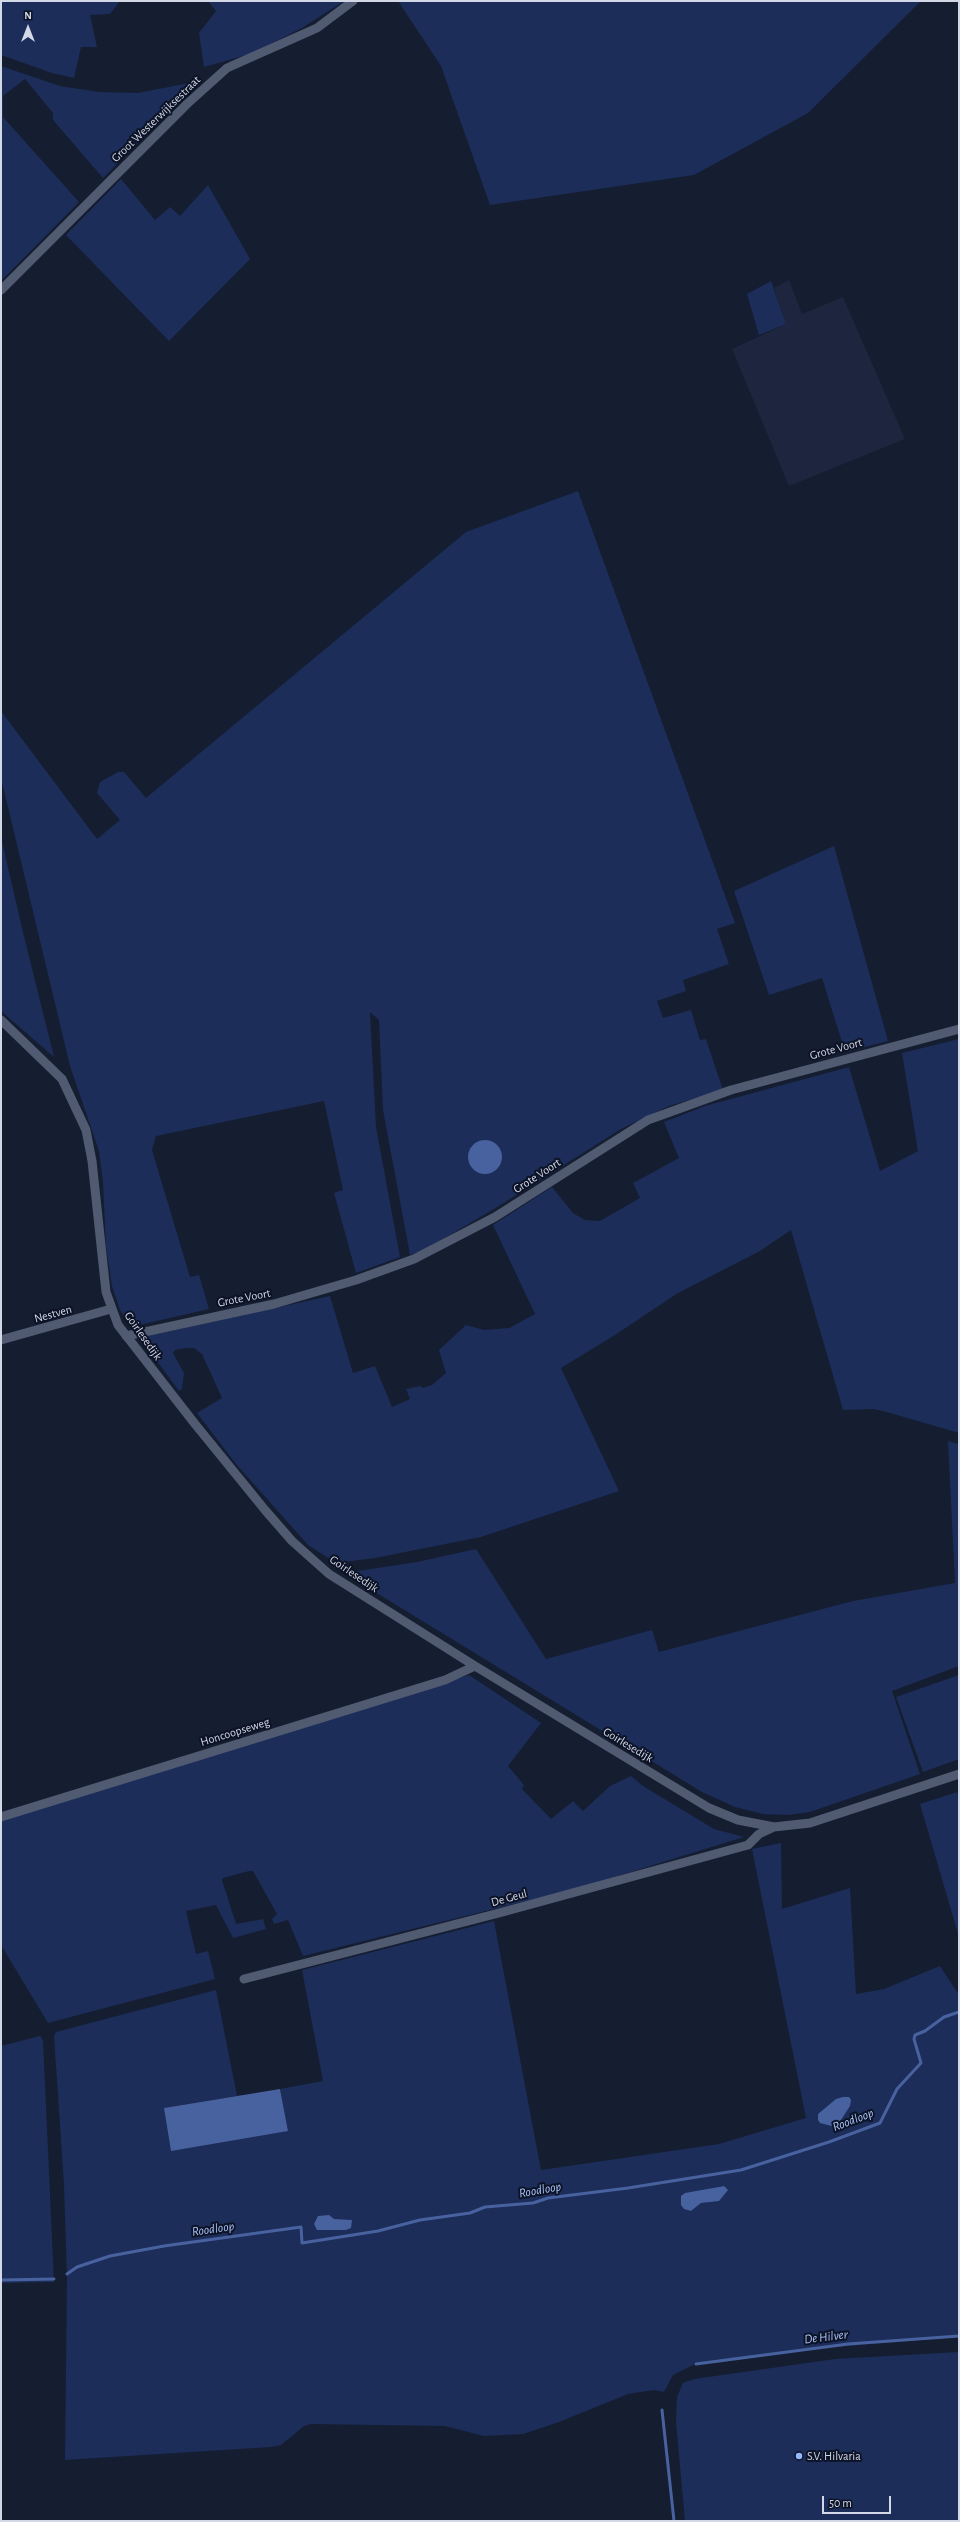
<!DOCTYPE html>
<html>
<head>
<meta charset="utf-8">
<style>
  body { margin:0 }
  #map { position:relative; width:960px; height:2522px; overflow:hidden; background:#151d30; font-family:"Alegreya Sans",sans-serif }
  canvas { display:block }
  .frame { position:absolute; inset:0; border:2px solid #d3d8e6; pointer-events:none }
  .north { position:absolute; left:8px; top:8px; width:40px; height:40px; -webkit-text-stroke:3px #0c1326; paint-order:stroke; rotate:0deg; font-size:11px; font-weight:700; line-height:16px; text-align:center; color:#d3d8e6 }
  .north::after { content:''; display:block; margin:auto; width:14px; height:18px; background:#d3d8e6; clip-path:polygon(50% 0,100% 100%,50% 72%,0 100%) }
  .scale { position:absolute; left:822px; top:2496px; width:69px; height:18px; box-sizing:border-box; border:2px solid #d3d8e6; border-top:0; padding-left:5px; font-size:12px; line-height:14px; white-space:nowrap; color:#d3d8e6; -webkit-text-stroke:3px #0c1326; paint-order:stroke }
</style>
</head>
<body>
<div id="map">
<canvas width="960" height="2522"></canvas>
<div class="frame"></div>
<div class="north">N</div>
<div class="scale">50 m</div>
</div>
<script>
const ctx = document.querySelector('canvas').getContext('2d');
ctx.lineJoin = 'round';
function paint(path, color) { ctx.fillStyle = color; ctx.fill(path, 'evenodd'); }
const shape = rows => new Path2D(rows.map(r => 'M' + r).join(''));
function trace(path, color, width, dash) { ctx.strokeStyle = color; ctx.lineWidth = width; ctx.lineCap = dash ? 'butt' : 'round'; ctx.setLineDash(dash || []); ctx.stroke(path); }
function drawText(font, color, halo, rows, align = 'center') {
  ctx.font = font + ' "Alegreya Sans",sans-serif'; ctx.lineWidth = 4; ctx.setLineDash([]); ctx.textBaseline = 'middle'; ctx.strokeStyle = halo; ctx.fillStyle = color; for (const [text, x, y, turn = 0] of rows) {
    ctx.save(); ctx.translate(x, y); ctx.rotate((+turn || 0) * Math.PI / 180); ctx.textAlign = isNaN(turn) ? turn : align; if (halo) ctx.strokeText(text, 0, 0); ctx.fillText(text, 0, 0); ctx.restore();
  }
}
const built = shape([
  [789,280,802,314,843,297,905,439,789,486,732,349,786,324,774,288]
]);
const green = shape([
  [1,1,120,1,110,14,90,15,97,47,81,47,74,78,52,73,1,55],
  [208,1,344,1,302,28,250,54,204,67,199,33,216,11],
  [398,1,921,1,808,113,694,175,490,205,441,66],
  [1,66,60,86,99,92,138,93,199,81,103,178,53,120,53,113,25,79,3,96,3,117,79,202,1,281],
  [121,179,155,220,170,207,180,216,208,185,250,259,169,341,66,235],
  [771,281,786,324,759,335,747,294],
  [578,491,735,923,717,929,729,964,683,980,686,991,657,1001,663,1018,691,1010,700,1040,706,1039,723,1090,669,1106,621,1129,494,1209,424,1250,410,1255,383,1110,379,1020,370,1012,376,1127,400,1257,356,1273,334,1193,343,1190,324,1101,156,1136,152,1150,190,1277,199,1275,209,1309,135,1326,128,1322,120,1310,112,1286,106,1247,103,1182,99,1151,70,1066,1,778,1,711,97,839,120,820,97,793,100,782,118,772,124,772,146,798,466,532],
  [486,1140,502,1157,501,1163,477,1142],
  [1,837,22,928,54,1057,1,1011],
  [834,846,888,1041,845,1052,822,978,769,995,734,891],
  [959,1039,959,1433,887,1412,873,1409,843,1410,791,1230,760,1251,678,1293,615,1335,561,1368,619,1491,481,1537,375,1558,336,1563,308,1545,236,1464,197,1413,222,1398,202,1354,194,1348,186,1348,175,1350,173,1353,184,1373,182,1389,179,1391,143,1342,143,1337,330,1296,353,1373,375,1366,392,1407,410,1399,406,1389,420,1386,423,1388,432,1385,446,1373,439,1350,466,1325,484,1330,509,1328,535,1314,493,1225,552,1187,573,1213,585,1220,600,1221,640,1198,633,1183,679,1158,664,1122,705,1106,849,1067,880,1171,918,1151,902,1053],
  [948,1441,959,1444,959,1666,892,1691,920,1774,810,1812,788,1815,763,1814,735,1807,702,1792,344,1573,417,1562,476,1549,546,1659,652,1630,659,1652,853,1601,955,1583],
  [469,1675,541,1723,508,1766,524,1785,522,1789,551,1819,573,1801,583,1811,610,1786,631,1776,643,1786,714,1829,744,1837,579,1888,303,1956,288,1920,274,1924,272,1919,277,1914,253,1871,249,1871,223,1878,222,1880,236,1924,263,1919,266,1929,233,1938,216,1905,186,1911,196,1954,208,1951,215,1979,48,2023,1,1945,1,1821],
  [959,1675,959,1759,923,1772,896,1697],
  [957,1792,959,1799,959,1937,920,1804],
  [781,1843,782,1909,850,1888,856,1994,884,1989,940,1966,959,1995,959,2337,811,2349,697,2363,673,2375,664,2392,654,2390,628,2394,559,2422,523,2434,484,2436,445,2426,311,2424,304,2426,281,2445,271,2447,65,2460,67,2279,64,2185,54,2036,56,2032,216,1990,237,2096,164,2108,288,2131,280,2089,323,2081,302,1970,494,1921,541,2170,719,2144,806,2118,752,1849],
  [724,2186,707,2202,701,2203,691,2211,684,2209,712,2188],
  [40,2036,43,2040,54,2282,1,2283,1,2046],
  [959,2352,959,2521,685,2521,676,2422,677,2397,683,2383,694,2379,835,2359]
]);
const water = shape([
  '468 1157a17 17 0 1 1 34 0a17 17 0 1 1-34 0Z',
  [280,2089,288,2131,171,2151,164,2108],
  [843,2097,849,2097,851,2100,850,2106,839,2123,832,2126,820,2123,818,2120,818,2114,836,2099],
  [724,2186,728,2190,719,2201,701,2203,691,2211,684,2209,681,2205,681,2196,685,2193],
  [329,2215,334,2219,352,2220,351,2228,346,2230,317,2230,314,2224,318,2216]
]);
const stream = shape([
  [67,2274,77,2267,110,2256,164,2246,301,2227,302,2243,378,2231,420,2220,470,2213,485,2207,533,2203,548,2198,628,2188,741,2170,829,2142,880,2123,897,2089,921,2063,914,2039,915,2035,925,2031,944,2017,959,2012],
  [1,2280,54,2279],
  [696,2364,848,2344,959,2336],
  [662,2410,674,2521]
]);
const minor = shape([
  [1,290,187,104,227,68,317,28,353,1],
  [1,1020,62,1079,86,1130,92,1161,106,1292,118,1325,195,1424,265,1510,292,1541,329,1574,475,1666,709,1808,738,1820,774,1827,810,1823,959,1774],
  [126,1336,274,1304,356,1280,414,1259,495,1217,648,1120,731,1090,959,1029],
  [1,1340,111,1309],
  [1,1817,445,1680,475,1666],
  [244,1979,499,1913,748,1845,759,1834,774,1827]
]);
const markers = [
  [799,2456,4,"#98b6fd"]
];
const streetNames = [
  ["Groot Westerwijksestraat",156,119,-44],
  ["Grote Voort",836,1049,-15],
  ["Grote Voort",537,1176,-33],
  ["Grote Voort",244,1298,-11],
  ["Nestven",53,1314,-15],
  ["Goirlesedijk",143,1336,55],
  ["Goirlesedijk",354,1574,34],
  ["Honcoopseweg",235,1732,-17],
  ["Goirlesedijk",628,1745,31],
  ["De Geul",509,1898,-15]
];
const poiNames = [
  ["S.V. Hilvaria",807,2456]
];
const waterNames = [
  ["Roodloop",853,2120,-21],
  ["Roodloop",540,2190,-10],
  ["Roodloop",213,2229,-8],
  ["De Hilver",826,2337,-7]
];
paint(built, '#1d263e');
paint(green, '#1c2d59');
paint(water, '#48619f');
trace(stream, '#48619f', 3);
trace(minor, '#505a71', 9);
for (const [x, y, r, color] of markers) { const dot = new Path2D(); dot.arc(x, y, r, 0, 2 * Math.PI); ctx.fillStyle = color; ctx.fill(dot); trace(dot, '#0c1326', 1.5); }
drawText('12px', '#d3d8e6', '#0c1326', streetNames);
drawText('12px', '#d3d8e6', '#0c1326', poiNames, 'left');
drawText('italic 13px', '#acc3f9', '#0c1326', waterNames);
</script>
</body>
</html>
